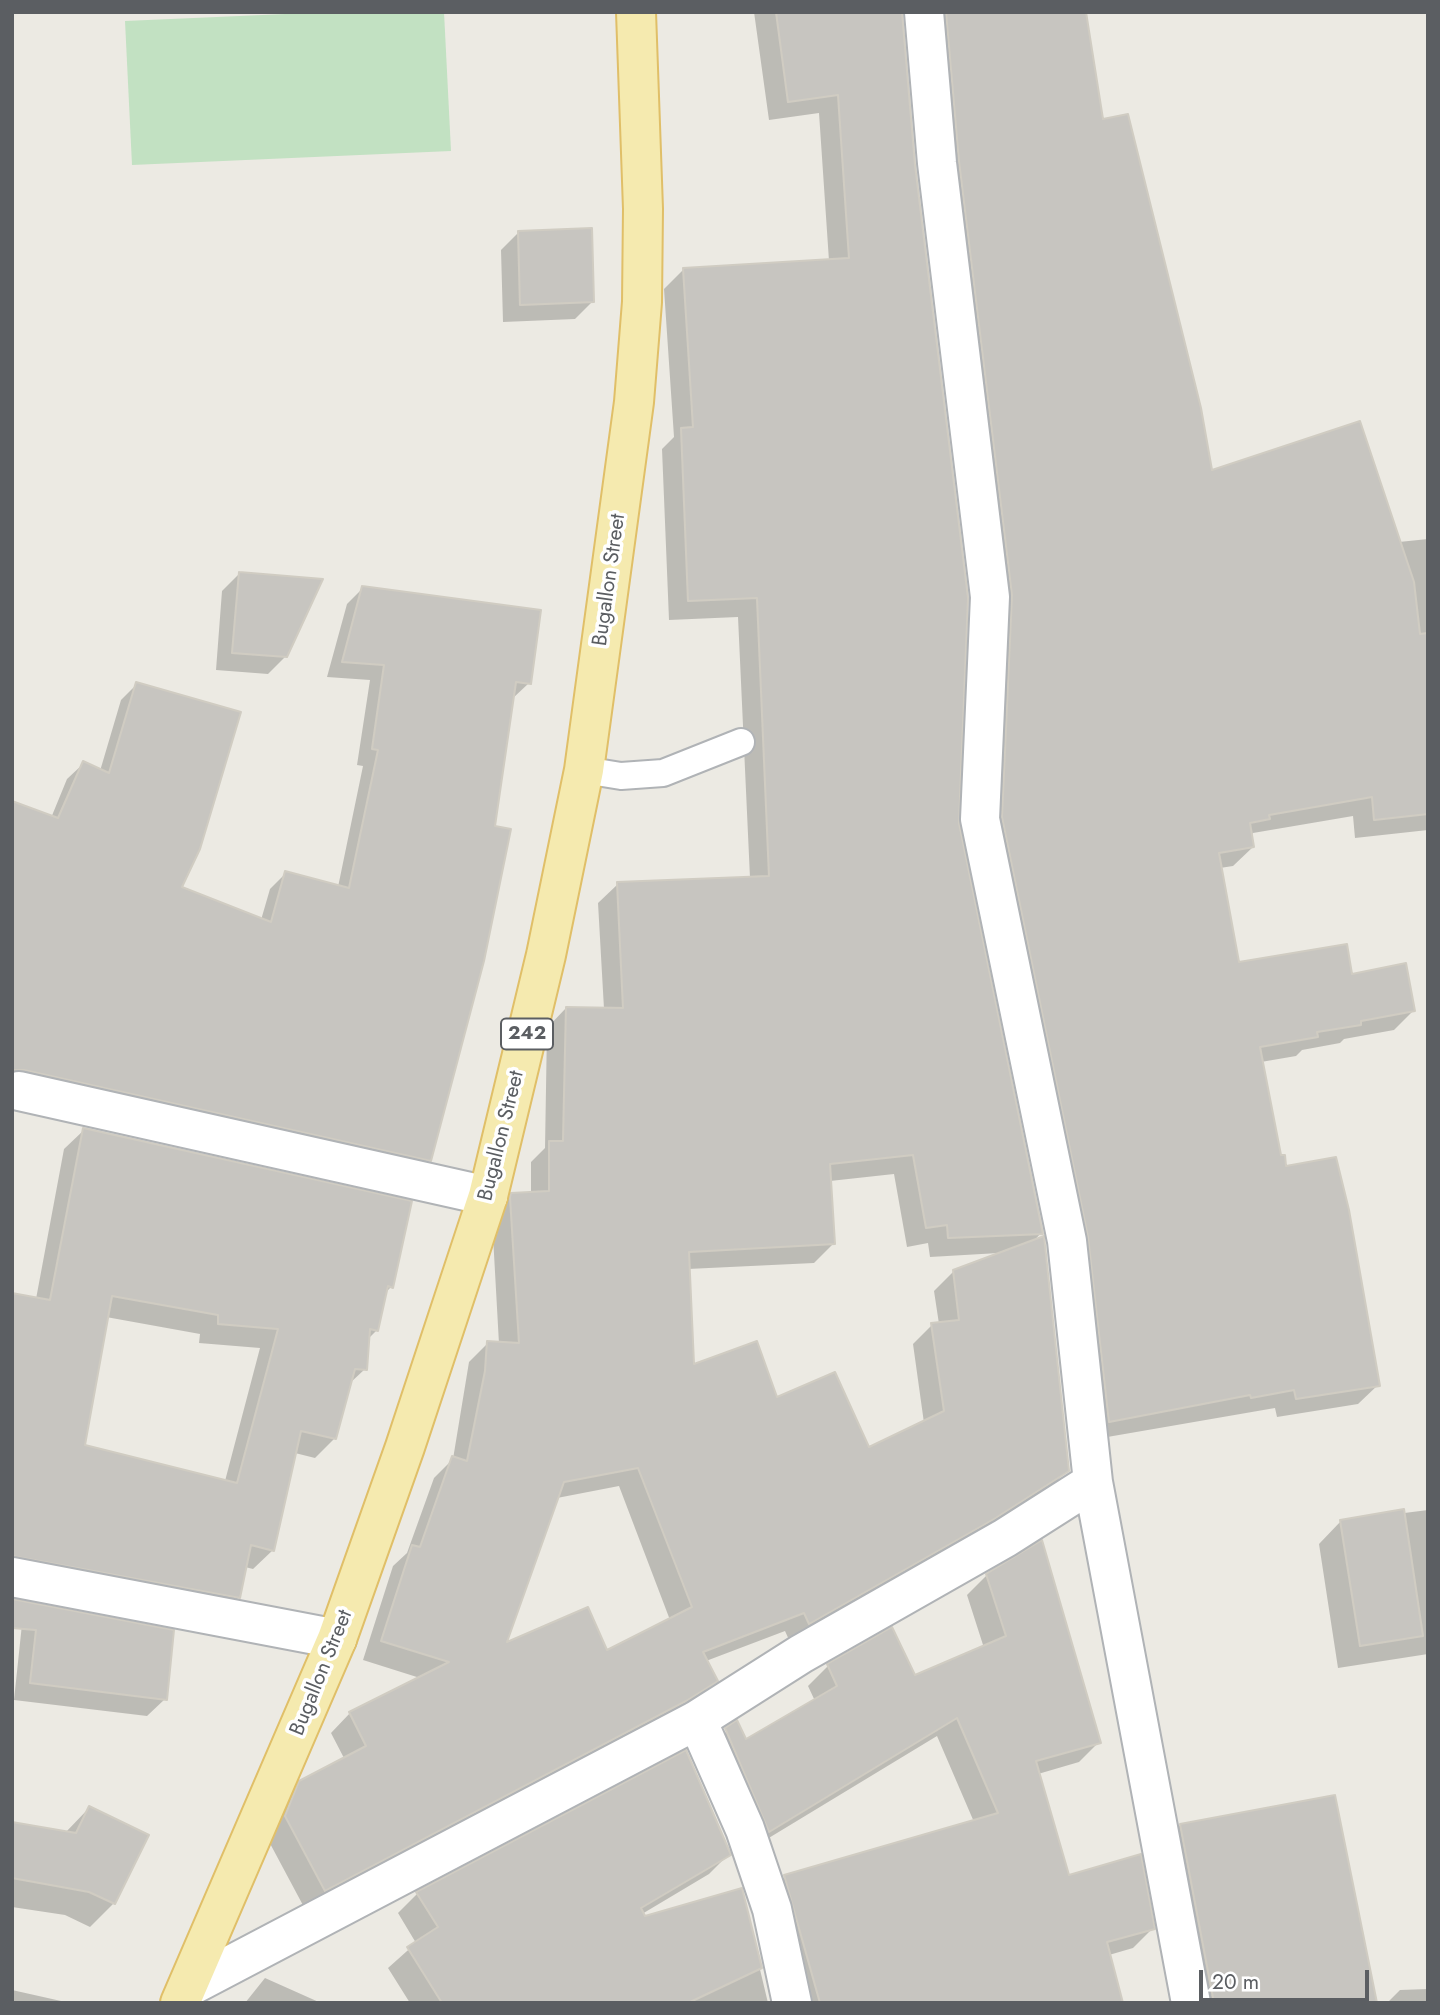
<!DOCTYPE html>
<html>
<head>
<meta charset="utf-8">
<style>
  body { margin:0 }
  #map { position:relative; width:1440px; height:2015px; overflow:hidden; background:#eceae3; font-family:Jost,sans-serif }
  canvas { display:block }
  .frame { position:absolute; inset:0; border:14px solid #5b5e62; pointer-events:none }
  .scale { position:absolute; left:1199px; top:1970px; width:170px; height:32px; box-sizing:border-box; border:4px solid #5b5e62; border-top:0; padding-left:9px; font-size:21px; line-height:24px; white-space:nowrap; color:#5b5e62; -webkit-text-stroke:5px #fff; paint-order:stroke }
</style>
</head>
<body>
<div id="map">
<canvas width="1440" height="2015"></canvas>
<div class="frame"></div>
<div class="scale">20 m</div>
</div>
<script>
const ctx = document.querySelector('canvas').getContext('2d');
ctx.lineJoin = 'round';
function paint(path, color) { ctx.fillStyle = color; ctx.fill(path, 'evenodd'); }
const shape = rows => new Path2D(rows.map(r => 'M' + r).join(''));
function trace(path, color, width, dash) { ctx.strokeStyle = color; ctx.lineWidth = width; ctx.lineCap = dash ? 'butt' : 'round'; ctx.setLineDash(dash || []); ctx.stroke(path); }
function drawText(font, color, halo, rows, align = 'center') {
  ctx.font = font + ' Jost,sans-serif'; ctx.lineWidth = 7; ctx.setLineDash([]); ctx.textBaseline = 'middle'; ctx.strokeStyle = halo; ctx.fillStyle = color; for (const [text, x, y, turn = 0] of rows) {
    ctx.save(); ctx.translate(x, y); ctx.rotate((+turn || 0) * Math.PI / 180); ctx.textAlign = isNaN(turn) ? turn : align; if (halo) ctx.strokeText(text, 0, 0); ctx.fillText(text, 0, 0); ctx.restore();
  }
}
const green = shape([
  [331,12,444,12,451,151,132,165,125,21]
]);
const shadow = shape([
  [754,12,901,12,957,823,1041,1233,1032,1243,1067,1471,1047,1490,972,1538,790,1642,785,1631,706,1661,715,1681,696,1700,305,1909,266,1836,281,1803,301,1783,345,1760,331,1733,350,1713,420,1678,363,1660,393,1566,407,1553,434,1478,453,1459,469,1362,488,1343,499,1344,492,1218,512,1195,531,1194,531,1162,545,1148,547,1028,566,1008,604,1009,598,903,618,884,750,878,738,617,669,620,662,449,674,437,664,289,683,270,829,261,819,113,769,120],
  [894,1174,907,1247,928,1243,930,1257,999,1253,954,1271,934,1291,939,1324,932,1325,913,1344,924,1423,868,1450,776,1399,693,1367,688,1269,814,1263,833,1244,830,1181],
  [619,1486,670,1620,606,1652,504,1645,557,1498],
  [915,12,1084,12,1101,122,1211,472,1399,542,1428,539,1428,830,1355,838,1353,816,1253,833,1251,836,1253,847,1233,866,1220,868,1237,964,1351,976,1413,1011,1394,1030,1344,1039,1340,1043,1302,1050,1296,1056,1261,1062,1279,1157,1378,1385,1358,1404,1277,1417,1275,1408,1090,1440,983,837,993,615],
  [519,232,592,302,575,319,503,322,501,250],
  [239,574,286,656,268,674,216,670,222,591],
  [363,588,529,683,512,699,430,1160,414,1176,12,1086,12,806,51,818,67,779,83,764,100,771,121,700,137,684,180,888,261,920,270,889,286,873,338,887,363,766,357,765,370,680,327,677,347,604],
  [84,1130,391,1287,384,1294,377,1330,367,1340,365,1369,349,1384,335,1438,315,1458,295,1453,273,1550,253,1569,245,1567,239,1597,219,1617,12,1577,12,1295,36,1299,64,1149],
  [106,1317,200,1334,199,1343,260,1348,225,1481,83,1446],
  [1428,1510,1428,1654,1338,1668,1319,1544,1341,1521],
  [987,1575,1099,1742,1079,1762,1038,1774,1068,1877,1153,1928,1133,1948,1109,1955,1122,2003,791,2003,765,1897,785,1877,974,1822,937,1736,749,1850,706,1750,736,1723,745,1741,815,1701,808,1686,828,1666,914,1677,984,1648,967,1595],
  [39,1606,165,1699,147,1716,14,1700,22,1624],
  [89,1808,114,1903,90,1927,65,1915,12,1907,12,1824,65,1833],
  [1180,1825,1376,2003,1185,2003,1155,1851],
  [729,1854,709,1874,642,1914,644,1918,741,1890,768,2003,410,2003,388,1968,416,1943,398,1913,417,1894],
  [265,1978,321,2003,245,2003],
  [1428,1989,1428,2003,1387,2003,1400,1990],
  [12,1990,70,2003,12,2003]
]);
const building = shape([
  [776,12,902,12,915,165,968,598,959,823,1043,1234,948,1238,947,1225,926,1228,913,1155,830,1164,835,1244,689,1252,694,1364,757,1341,777,1397,835,1372,869,1447,944,1411,931,1323,959,1320,953,1270,1044,1236,1069,1471,994,1519,809,1624,804,1613,703,1652,718,1681,686,1701,325,1891,285,1816,299,1781,366,1746,349,1712,449,1662,381,1641,412,1545,420,1547,452,1456,467,1461,485,1371,487,1341,519,1343,510,1197,511,1193,549,1191,549,1141,563,1141,566,1007,623,1008,617,882,769,876,757,598,688,601,681,428,693,427,683,268,849,258,838,95,788,102,776,12],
  [638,1468,692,1607,607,1650,588,1607,507,1642,564,1482,638,1468],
  [946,12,1086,12,1103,119,1128,114,1201,408,1212,470,1360,421,1414,582,1420,634,1428,633,1428,814,1374,820,1372,797,1269,815,1270,819,1250,823,1254,847,1219,853,1239,962,1347,944,1352,974,1406,963,1415,1011,1361,1021,1361,1025,1317,1032,1318,1037,1260,1047,1281,1155,1285,1155,1286,1166,1336,1157,1349,1210,1380,1386,1296,1399,1294,1390,1251,1398,1250,1395,1109,1422,1088,1237,1002,817,1012,595,959,161,946,12],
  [592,228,594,302,520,305,518,231,592,228],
  [239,572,323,579,287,657,232,653,239,572],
  [362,586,541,610,531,684,516,682,495,826,511,829,484,961,431,1161,24,1070,12,1070,12,801,58,818,83,761,109,773,136,682,241,712,200,849,182,887,271,922,285,871,349,888,378,750,372,749,384,665,342,662,362,586],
  [83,1128,412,1201,393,1288,388,1286,378,1331,370,1329,367,1370,355,1369,336,1439,301,1431,274,1551,251,1545,240,1598,12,1556,12,1293,50,1300,83,1128],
  [112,1296,218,1315,218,1324,278,1329,237,1483,85,1445,112,1296],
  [1404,1509,1423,1636,1360,1646,1340,1520,1404,1509],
  [1042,1540,1101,1743,1036,1761,1069,1875,1141,1854,1155,1929,1107,1942,1123,2003,820,2003,784,1875,998,1813,957,1718,769,1832,725,1728,737,1720,746,1739,837,1686,827,1664,892,1627,915,1675,1006,1636,986,1574,1042,1540],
  [12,1599,174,1630,167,1700,30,1683,36,1630,12,1628,12,1599],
  [686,1750,731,1855,641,1908,645,1916,742,1888,762,1968,688,2003,442,2003,407,1947,438,1927,416,1892,686,1750],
  [1335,1795,1377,2003,1214,2003,1180,1824,1335,1795],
  [89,1806,149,1835,115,1904,89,1892,12,1878,12,1822,76,1833,89,1806]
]);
const service = shape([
  [584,770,621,776,663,773,741,742]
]);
const minor = shape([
  [924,12,937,163,990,597,980,819,1067,1241,1093,1482,1191,2003],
  [19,1091,488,1196],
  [12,1577,337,1639],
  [697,1720,745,1829,772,1909,792,2003],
  [187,1988,697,1720,801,1654,1005,1538,1093,1482]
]);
const primary = shape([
  [180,2003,337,1639,405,1447,488,1196,546,955,584,770,634,402,642,302,643,209,636,12]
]);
const shields = [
  [527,1034,52]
];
const shieldNames = [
  ["242",527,1034]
];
const streetNames = [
  ["Bugallon Street",610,580,-82],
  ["Bugallon Street",502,1136,-76],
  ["Bugallon Street",322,1673,-68]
];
paint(green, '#c2e1c2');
paint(shadow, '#0003');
paint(building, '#c7c5c0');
trace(building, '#d0ccc2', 2);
trace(service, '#b0b3b6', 30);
trace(minor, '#b0b3b6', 42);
trace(primary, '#e0bf68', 42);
trace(service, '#fff', 26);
trace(minor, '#fff', 38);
trace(primary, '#f5eaaf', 38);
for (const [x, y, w] of shields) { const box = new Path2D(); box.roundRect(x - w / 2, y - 15.5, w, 31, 5); ctx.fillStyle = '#fff'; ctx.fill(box); trace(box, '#5b5e62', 2); }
drawText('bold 19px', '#5b5e62', null, shieldNames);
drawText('21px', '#5b5e62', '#fff', streetNames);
</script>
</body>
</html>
